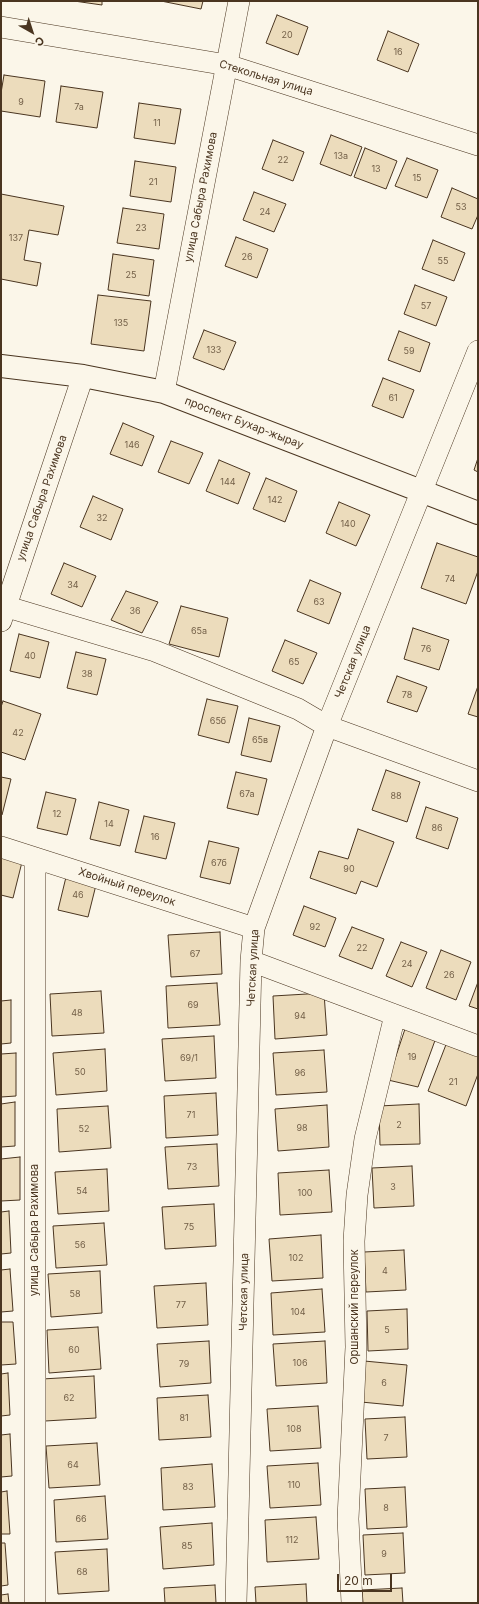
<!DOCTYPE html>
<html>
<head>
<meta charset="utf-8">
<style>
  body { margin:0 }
  #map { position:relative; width:479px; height:1604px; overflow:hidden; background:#fbf6e9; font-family:Inter,sans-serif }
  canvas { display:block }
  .frame { position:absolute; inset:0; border:2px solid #4a3520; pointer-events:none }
  .north { position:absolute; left:12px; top:12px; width:40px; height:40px; -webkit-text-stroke:3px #fbf6e9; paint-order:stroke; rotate:141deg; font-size:11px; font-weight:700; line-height:16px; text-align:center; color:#4a3520 }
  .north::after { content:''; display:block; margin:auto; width:14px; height:18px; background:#4a3520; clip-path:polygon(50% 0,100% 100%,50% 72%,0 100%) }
  .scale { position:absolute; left:337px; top:1574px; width:55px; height:18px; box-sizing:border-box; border:2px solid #4a3520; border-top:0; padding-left:5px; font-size:12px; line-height:14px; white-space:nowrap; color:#4a3520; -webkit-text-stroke:3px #fbf6e9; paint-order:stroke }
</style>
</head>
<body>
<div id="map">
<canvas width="479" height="1604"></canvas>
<div class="frame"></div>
<div class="north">С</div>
<div class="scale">20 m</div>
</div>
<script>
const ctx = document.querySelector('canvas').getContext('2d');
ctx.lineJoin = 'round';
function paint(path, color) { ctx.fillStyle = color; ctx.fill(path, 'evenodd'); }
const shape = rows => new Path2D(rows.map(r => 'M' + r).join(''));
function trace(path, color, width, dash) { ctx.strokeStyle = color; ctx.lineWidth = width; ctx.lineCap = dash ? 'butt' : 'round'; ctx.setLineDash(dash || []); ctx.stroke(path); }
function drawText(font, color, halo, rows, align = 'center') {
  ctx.font = font + ' Inter,sans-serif'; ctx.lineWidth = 3; ctx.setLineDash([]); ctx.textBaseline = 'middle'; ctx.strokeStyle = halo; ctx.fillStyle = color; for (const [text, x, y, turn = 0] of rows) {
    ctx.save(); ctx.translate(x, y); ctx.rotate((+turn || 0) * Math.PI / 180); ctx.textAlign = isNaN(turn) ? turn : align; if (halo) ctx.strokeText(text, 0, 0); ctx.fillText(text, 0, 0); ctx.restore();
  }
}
const building = shape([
  [74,1,102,1,102,5,74,1],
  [161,1,203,1,201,9,161,1],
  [277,15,308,27,298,55,266,43,277,15],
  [388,31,419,44,408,72,377,60,388,31],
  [4,75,45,81,40,117,1,111,1,93,4,75],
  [61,86,103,92,97,128,56,122,61,86],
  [139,103,181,109,175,144,134,138,139,103],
  [331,135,362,147,351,176,320,164,331,135],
  [273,140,304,152,293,181,262,169,273,140],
  [365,148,397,161,386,189,354,177,365,148],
  [407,158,438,170,427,198,395,186,407,158],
  [135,161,176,167,171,202,130,196,135,161],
  [452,188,478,199,478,215,472,229,441,217,452,188],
  [254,192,286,204,274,232,243,220,254,192],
  [1,194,64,206,58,235,29,230,24,260,41,263,37,286,1,279,1,194],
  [123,208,164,214,159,249,117,243,123,208],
  [236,237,268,249,257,278,225,266,236,237],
  [433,240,465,253,454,281,422,269,433,240],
  [113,254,154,260,149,296,108,290,113,254],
  [415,285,447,297,436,326,404,314,415,285],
  [98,295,151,301,144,351,91,344,98,295],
  [204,330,236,342,224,370,193,358,204,330],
  [399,331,430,343,420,372,388,360,399,331],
  [383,378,414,390,403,418,372,406,383,378],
  [123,423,154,436,142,466,110,454,123,423],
  [171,441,203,453,189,484,158,472,171,441],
  [478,458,478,472,474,470,478,458],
  [219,460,250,473,238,504,206,491,219,460],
  [266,478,297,491,285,522,253,509,266,478],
  [93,496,123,509,111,540,80,527,93,496],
  [339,502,370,515,356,546,326,533,339,502],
  [437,543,478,557,478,571,466,604,421,588,437,543],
  [64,563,96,576,82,607,51,594,64,563],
  [310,580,341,593,329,624,297,611,310,580],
  [126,591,158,602,142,633,111,620,126,591],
  [181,606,228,618,219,657,169,644,181,606],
  [413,628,449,640,439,670,404,659,413,628],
  [19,634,49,642,40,678,10,671,19,634],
  [285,640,317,653,303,684,272,671,285,640],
  [76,652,106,659,97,695,67,688,76,652],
  [397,676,427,687,417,712,387,702,397,676],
  [478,686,478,717,468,714,478,686],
  [207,699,238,706,229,743,198,735,207,699],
  [3,701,41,714,25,760,1,752,1,707,3,701],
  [249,718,280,726,271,762,241,755,249,718],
  [386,770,420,782,407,822,372,810,386,770],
  [236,772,267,779,258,815,227,808,236,772],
  [1,777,11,779,2,815,1,815,1,777],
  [46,792,76,799,67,835,37,828,46,792],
  [99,802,129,810,120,846,90,839,99,802],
  [426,807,458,818,448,849,416,838,426,807],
  [144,816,175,823,166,859,135,852,144,816],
  [358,829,394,842,377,887,361,881,356,894,310,878,319,851,348,859,358,829],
  [209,841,239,848,230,884,200,877,209,841],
  [1,857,22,862,13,898,1,895,1,857],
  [67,873,97,881,88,917,58,910,67,873],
  [304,906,336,918,325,947,293,935,304,906],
  [352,927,384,939,372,969,339,956,352,927],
  [220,932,222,974,171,977,168,935,220,932],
  [401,942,427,952,412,987,386,976,401,942],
  [441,950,471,962,456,1000,426,988,441,950],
  [478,982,478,1009,469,1006,478,982],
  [217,983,220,1025,168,1028,166,986,217,983],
  [101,991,104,1033,52,1036,50,994,101,991],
  [324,993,327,1035,275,1039,273,996,324,993],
  [11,1000,11,1043,1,1044,1,1001,11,1000],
  [406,1026,437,1035,418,1087,388,1080,406,1026],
  [214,1036,216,1078,165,1081,162,1039,214,1036],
  [447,1042,478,1055,478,1074,466,1106,428,1091,447,1042],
  [105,1049,107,1091,56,1095,53,1053,105,1049],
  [324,1050,327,1092,276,1095,273,1053,324,1050],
  [16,1053,16,1096,1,1097,1,1054,16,1053],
  [216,1093,218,1135,166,1138,164,1096,216,1093],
  [15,1102,15,1146,1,1147,1,1104,15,1102],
  [419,1104,420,1144,380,1145,379,1106,419,1104],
  [327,1105,329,1147,278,1151,275,1109,327,1105],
  [108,1106,111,1148,59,1152,57,1109,108,1106],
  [217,1144,219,1186,168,1189,165,1147,217,1144],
  [20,1157,20,1200,1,1201,1,1159,20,1157],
  [412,1166,414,1206,374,1208,372,1168,412,1166],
  [107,1169,109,1211,58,1214,55,1172,107,1169],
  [329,1170,332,1212,280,1215,278,1173,329,1170],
  [214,1204,216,1246,165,1249,162,1207,214,1204],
  [9,1211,11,1253,1,1254,1,1212,9,1211],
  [104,1223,107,1265,56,1268,53,1226,104,1223],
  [321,1235,323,1278,272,1281,269,1239,321,1235],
  [404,1250,406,1290,366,1292,364,1252,404,1250],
  [10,1269,13,1311,1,1312,1,1270,10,1269],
  [100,1271,102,1313,51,1317,48,1274,100,1271],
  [206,1283,208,1325,157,1328,154,1286,206,1283],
  [322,1289,325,1332,273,1335,271,1293,322,1289],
  [407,1309,408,1349,368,1351,367,1311,407,1309],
  [1,1322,13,1322,16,1364,1,1365,1,1322],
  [98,1327,101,1369,49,1373,47,1330,98,1327],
  [209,1341,211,1383,160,1387,157,1344,209,1341],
  [325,1341,327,1383,276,1386,273,1344,325,1341],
  [364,1361,407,1365,403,1406,361,1402,364,1361],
  [8,1373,10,1415,1,1416,1,1374,8,1373],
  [94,1376,96,1418,45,1421,42,1379,94,1376],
  [208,1395,211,1437,159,1440,157,1398,208,1395],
  [318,1406,321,1448,270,1451,267,1409,318,1406],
  [405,1417,407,1457,367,1459,365,1419,405,1417],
  [10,1434,12,1476,1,1477,1,1435,10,1434],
  [97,1443,100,1485,49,1488,46,1446,97,1443],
  [318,1463,321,1505,270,1508,267,1466,318,1463],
  [212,1464,215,1507,163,1510,161,1468,212,1464],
  [405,1487,407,1527,367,1529,365,1489,405,1487],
  [7,1491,10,1534,1,1534,1,1492,7,1491],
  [105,1496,108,1539,56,1542,54,1500,105,1496],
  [316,1517,319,1559,267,1562,265,1520,316,1517],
  [212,1523,214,1565,163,1569,160,1527,212,1523],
  [403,1533,405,1573,365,1575,363,1535,403,1533],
  [1,1543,5,1543,8,1585,1,1586,1,1543],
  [107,1549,109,1591,58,1594,55,1552,107,1549],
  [306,1584,307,1603,256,1603,255,1587,306,1584],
  [215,1585,216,1603,165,1603,164,1588,215,1585],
  [402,1588,403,1603,363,1603,362,1590,402,1588],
  [8,1594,9,1603,1,1603,1,1595,8,1594]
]);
const minor = shape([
  [1,27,227,65,478,145],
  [164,392,239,1],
  [1,605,155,651,298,709,327,726,478,781],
  [1,621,83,376],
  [1,847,254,928],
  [251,961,478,1046],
  [35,1603,35,858],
  [236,1603,251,961,254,928,327,726,478,351],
  [352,1603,348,1519,356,1347,354,1241,357,1195,365,1139,395,1015]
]);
const major = shape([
  [1,366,83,376,164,392,478,513]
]);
const numberNames = [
  ["20",287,35],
  ["16",398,52],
  ["9",21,102],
  ["7а",79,107],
  ["11",157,123],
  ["13а",341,156],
  ["22",283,160],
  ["13",376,169],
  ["15",417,178],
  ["21",153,182],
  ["53",461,207],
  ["24",265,212],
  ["23",141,228],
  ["137",16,238],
  ["26",247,257],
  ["55",443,261],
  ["25",131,275],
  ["57",426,306],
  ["135",121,323],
  ["133",214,350],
  ["59",409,351],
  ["61",393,398],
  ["146",132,445],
  ["144",228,482],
  ["142",275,500],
  ["32",102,518],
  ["140",348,524],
  ["74",450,579],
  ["34",73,585],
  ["63",319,602],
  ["36",135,611],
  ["65а",199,631],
  ["76",426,649],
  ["40",30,656],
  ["65",294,662],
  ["38",87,674],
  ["78",407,695],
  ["65б",218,721],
  ["42",18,733],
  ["65в",260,740],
  ["67а",247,794],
  ["88",396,796],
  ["12",57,814],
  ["14",109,824],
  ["86",437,828],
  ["16",155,837],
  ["67б",219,863],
  ["90",349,869],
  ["46",78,895],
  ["92",315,927],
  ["22",362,948],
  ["67",195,954],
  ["24",407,964],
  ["26",449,975],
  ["69",193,1005],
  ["48",77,1013],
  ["94",300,1016],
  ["19",412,1057],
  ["69/1",189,1058],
  ["50",80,1072],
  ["96",300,1073],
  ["21",453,1082],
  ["71",191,1115],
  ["2",399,1125],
  ["98",302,1128],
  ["52",84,1129],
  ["73",192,1167],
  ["3",393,1187],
  ["54",82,1191],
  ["100",305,1193],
  ["75",189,1227],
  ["56",80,1245],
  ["102",296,1258],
  ["4",385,1271],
  ["58",75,1294],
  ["77",181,1305],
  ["104",298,1312],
  ["5",387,1330],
  ["60",74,1350],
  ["106",300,1363],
  ["79",184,1364],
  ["6",384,1383],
  ["62",69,1398],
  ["81",184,1418],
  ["108",294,1429],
  ["7",386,1438],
  ["64",73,1465],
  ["110",294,1485],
  ["83",188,1487],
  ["8",386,1508],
  ["66",81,1519],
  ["112",292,1540],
  ["85",187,1546],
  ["9",384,1554],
  ["68",82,1572]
];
const streetNames = [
  ["Стекольная улица",266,78,17],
  ["улица Сабыра Рахимова",201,197,-79],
  ["проспект Бухар-жырау",244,423,21],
  ["улица Сабыра Рахимова",42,498,-71],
  ["Четская улица",353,662,-68],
  ["Хвойный переулок",127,887,18],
  ["Четская улица",253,968,-87],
  ["улица Сабыра Рахимова",35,1230,-90],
  ["Четская улица",244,1292,-89],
  ["Оршанский переулок",355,1307,-90]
];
paint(building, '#ecdcbc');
trace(building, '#4a3520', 1);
trace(minor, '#4a3520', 22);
trace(major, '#4a3520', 24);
trace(minor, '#fbf6e9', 21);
trace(major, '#fbf6e9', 22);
drawText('9px', '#725f47', null, numberNames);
drawText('11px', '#4a3520', '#fbf6e9', streetNames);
</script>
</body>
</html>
